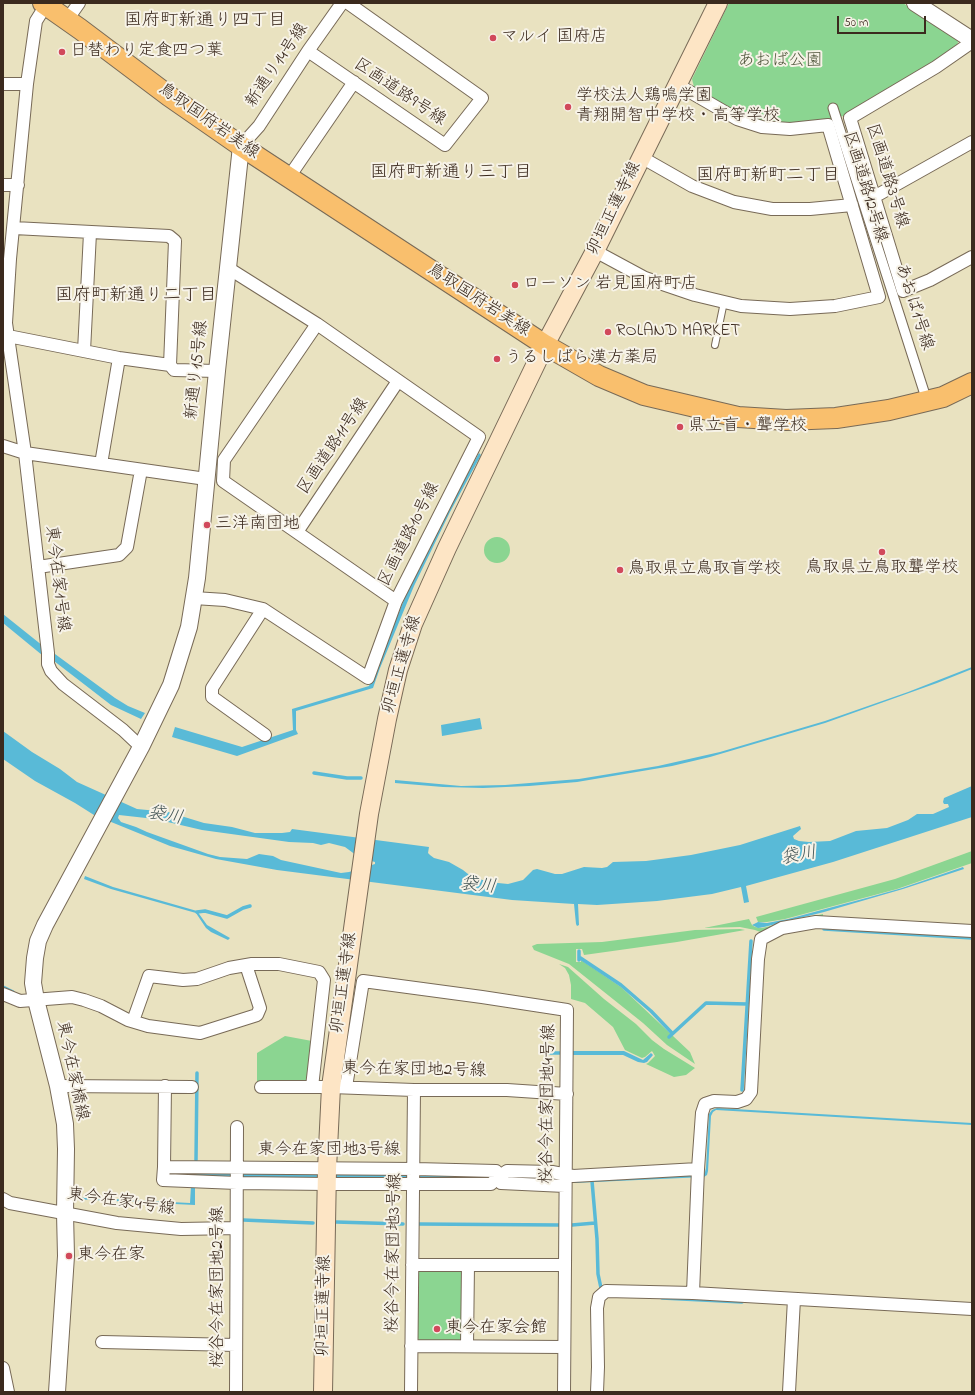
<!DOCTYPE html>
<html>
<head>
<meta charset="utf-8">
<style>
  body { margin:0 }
  #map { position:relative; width:975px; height:1395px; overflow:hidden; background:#e9e2c0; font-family:"Indie Flower",sans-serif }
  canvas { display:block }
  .frame { position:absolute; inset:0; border:4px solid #3b2a1e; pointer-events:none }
  .scale { position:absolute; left:837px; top:16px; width:89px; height:18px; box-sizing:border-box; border:2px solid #3b2a1e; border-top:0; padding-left:5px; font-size:12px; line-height:14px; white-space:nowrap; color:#3b2a1e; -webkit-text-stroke:3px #f7f3e8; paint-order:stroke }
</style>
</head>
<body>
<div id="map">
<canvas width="975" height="1395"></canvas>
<div class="frame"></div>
<div class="scale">50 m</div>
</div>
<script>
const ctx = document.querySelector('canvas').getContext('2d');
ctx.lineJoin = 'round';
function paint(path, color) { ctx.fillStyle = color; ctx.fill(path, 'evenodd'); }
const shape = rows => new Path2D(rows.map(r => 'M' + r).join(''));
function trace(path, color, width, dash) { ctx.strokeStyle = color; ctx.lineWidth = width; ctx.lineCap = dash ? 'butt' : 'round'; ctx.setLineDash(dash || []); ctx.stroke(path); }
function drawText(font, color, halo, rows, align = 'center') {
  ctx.font = font + ' "Indie Flower","Klee One",sans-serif'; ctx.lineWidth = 4; ctx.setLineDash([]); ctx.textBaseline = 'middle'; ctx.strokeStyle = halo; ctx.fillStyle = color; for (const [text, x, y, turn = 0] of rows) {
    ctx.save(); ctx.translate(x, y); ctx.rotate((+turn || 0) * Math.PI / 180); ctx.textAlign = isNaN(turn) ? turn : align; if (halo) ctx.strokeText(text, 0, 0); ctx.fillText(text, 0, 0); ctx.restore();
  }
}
const green = shape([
  [729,3,903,3,958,41,957,50,852,114,818,122,764,122,733,112,694,87,692,79],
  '484 550a13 13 0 1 1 26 0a13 13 0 1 1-26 0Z',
  [972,851,972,863,897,889,785,919,767,922,758,922,756,917,895,879],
  [823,914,823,919,763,933,755,930,740,927,704,928,749,919,752,925,755,927,762,928],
  [740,929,745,930,677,942,584,955,582,949,576,949,576,962,581,962,581,960,621,987,690,1052,695,1064,667,1045,643,1023,569,964,534,950,532,946,537,944,602,942,695,930],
  [559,964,568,967,604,999,636,1024,652,1040,664,1049,695,1068,686,1075,674,1077,646,1064,648,1063,655,1056,652,1051,645,1057,642,1058,625,1050,613,1027,585,1003,571,999,571,985,569,975,565,968],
  [285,1036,312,1041,308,1079,303,1083,257,1082,257,1053],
  [422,1270,464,1270,462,1341,420,1341,417,1337,418,1273]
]);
const water = shape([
  [479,453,481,455,450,512,414,586,380,668,373,688,296,711,296,730,298,734,237,756,172,737,175,727,242,747,293,730,292,709,369,686,406,595,436,532],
  [3,614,43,646,42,655,3,623],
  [55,654,115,698,128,706,145,713,141,719,111,705,54,661],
  [972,667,972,669,937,683,825,723,710,757,672,766,577,782,529,786,483,788,443,787,395,783,395,780,461,786,505,785,579,779,658,766,720,752,825,721,908,692],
  [480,718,482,729,442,736,441,725],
  [3,731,32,752,60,769,77,782,137,809,168,812,204,823,232,827,255,833,282,833,290,832,292,829,429,847,428,853,430,855,434,858,449,862,463,870,473,878,498,883,508,884,523,880,533,870,537,869,555,874,562,874,584,867,602,868,607,867,613,862,646,861,691,855,740,845,800,826,801,829,793,836,794,839,799,841,809,842,830,841,856,831,887,828,908,820,917,814,933,814,949,807,948,804,944,804,943,802,944,798,972,786,972,817,833,862,746,886,749,902,744,903,741,887,712,894,657,901,597,905,578,904,579,925,577,926,576,924,574,904,512,900,277,870,216,859,170,846,94,815,75,803,35,781,3,759],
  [119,815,155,819,202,830,289,842,313,843,321,845,329,843,345,847,360,858,375,862,375,864,349,872,341,873,281,860,273,856,259,854,247,859,220,857,208,854,147,832,136,827,121,822,118,818],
  [963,867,964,869,903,889,824,912,764,927,758,928,752,925,758,922,767,923,788,919,870,897,902,888],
  [85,876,113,887,197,911,207,925,230,938,228,940,211,932,206,928,196,913,111,889,84,879],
  [573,1051,624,1051,643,1060,651,1053,653,1055,647,1062,644,1063,638,1062,623,1055,573,1055],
  [717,1108,972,1123,972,1125,716,1110,713,1112,711,1116,708,1171,707,1175,704,1177,573,1183,549,1181,191,1177,192,1171,691,1174,703,1175,705,1172,706,1168,709,1114,712,1110],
  [195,1185,195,1205,73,1199,73,1197,190,1203,191,1186]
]);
const stream = shape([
  [314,773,347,778,361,778],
  [197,912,205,911,227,917,243,908,250,906],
  [824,929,972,938],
  [579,957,621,985,651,1011,672,1033],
  [579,960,579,951],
  [3,987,13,992],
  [669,1037,706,1003,747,1004],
  [549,1053,560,1053],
  [742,1090,751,941],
  [196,1160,197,1073],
  [592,1181,597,1239,598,1274,601,1288],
  [243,1220,313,1223],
  [336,1222,403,1224],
  [418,1224,560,1225],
  [572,1225,595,1223],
  [662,1298,742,1302]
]);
const service = shape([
  [715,345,724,302]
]);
const pedestrian = shape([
  [833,108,927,401]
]);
const minor = shape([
  [46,5,36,21,27,84,10,259,6,323,25,453,48,653,48,664,51,671,63,684,123,730,141,747],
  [67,20,79,3],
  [972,42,936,67,850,118,903,291,930,280,972,257],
  [308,51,445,145,482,98,348,3],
  [3,84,27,84],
  [241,146,259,126,308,51,342,3],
  [641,157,692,186,734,202,772,209,810,209,852,205],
  [289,177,354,82],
  [3,185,18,185],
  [874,197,972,142],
  [14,228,169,236,175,241,170,365],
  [595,251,645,278,695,295,741,306,790,309,835,306,879,297,828,125,790,129,762,127,737,119,678,85],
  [228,268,317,324,479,437,396,601,223,481,224,460,317,324],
  [8,336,119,358,170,365,174,370,217,371],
  [84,351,90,233],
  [3,446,25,453,206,479],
  [101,464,119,358],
  [297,532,398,381],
  [38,567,119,555,127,547,141,470],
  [194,598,225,600,263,609,212,688,212,697,265,735],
  [263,609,368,678,396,601],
  [3,994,20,1001,72,997,84,1000,101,1006,128,1020,148,1026,200,1033,257,1015,260,1008,246,965],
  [133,1021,149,976,183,980,197,979,229,968,252,964,279,964,319,972,324,980,312,1087],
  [58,1086,192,1087],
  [165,1086,164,1167,415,1169,496,1171,501,1183,565,1186],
  [261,1087,331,1087,414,1090,507,1090,567,1094],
  [346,1087,363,981,482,997,567,1010,564,1392],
  [164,1167,163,1180,237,1183,327,1184,491,1184,498,1177,507,1171,552,1172,573,1176,698,1169],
  [3,1199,10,1203,117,1223,181,1229,236,1228],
  [412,1265,565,1265],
  [693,1293,698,1169,702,1113,705,1104,714,1101,737,1102,746,1099,751,1092,758,959,761,939,782,928,816,922,972,931],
  [102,1342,236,1345],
  [411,1346,564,1347],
  [467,1346,468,1265],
  [3,1368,8,1392],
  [236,1392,237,1127],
  [411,1392,414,1090],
  [597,1392,598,1367,597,1308,599,1297,606,1291,693,1293,972,1309],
  [789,1392,794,1299]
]);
const tertiary = shape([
  [915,3,972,40],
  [57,1392,66,1256,65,1213,66,1149,65,1124,58,1086,36,1000,33,983,35,958,38,941,45,925,141,747,171,685,189,627,197,578,217,371,241,146]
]);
const secondary = shape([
  [323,1392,327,1169,331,1087,369,814,387,719,398,670,413,624,447,548,545,345,595,251,718,3]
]);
const primary = shape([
  [43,3,80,29,169,96,241,146,545,345,599,376,644,395,738,417,786,420,836,418,889,410,943,397,972,383]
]);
const markers = [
  [493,38,4,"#d1495b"],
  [62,52,4,"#d1495b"],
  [568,107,4,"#d1495b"],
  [515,285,4,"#d1495b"],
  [608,332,4,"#d1495b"],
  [497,359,4,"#d1495b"],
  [680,427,4,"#d1495b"],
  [207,525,4,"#d1495b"],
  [882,552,4,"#d1495b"],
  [620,570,4,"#d1495b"],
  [69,1256,4,"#d1495b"],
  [437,1329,4,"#d1495b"]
];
const poiNames = [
  ["マルイ 国府店",501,38],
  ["日替わり定食四つ葉",70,52],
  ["学校法人鶏鳴学園",576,97],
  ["青翔開智中学校・高等学校",576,117],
  ["ローソン 岩見国府町店",523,285],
  ["ROLAND MARKET",616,332],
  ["うるしばら漢方薬局",505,359],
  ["県立盲・聾学校",688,427],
  ["三洋南団地",215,525],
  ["鳥取県立鳥取聾学校",882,569,"center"],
  ["鳥取県立鳥取盲学校",628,570],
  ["東今在家",77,1256],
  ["東今在家会館",445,1329]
];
const parkNames = [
  ["あおば公園",780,62]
];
const streetNames = [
  ["新通り14号線",278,66,-56],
  ["区画道路9号線",399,93,34],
  ["鳥取国府岩美線",208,122,35],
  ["区画道路3号線",886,176,73],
  ["区画道路12号線",864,187,73],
  ["卯垣正蓮寺線",615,209,-64],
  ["鳥取国府岩美線",478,301,33],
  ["あおば1号線",913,307,72],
  ["新通り15号線",198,370,-84],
  ["区画道路11号線",334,447,-56],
  ["区画道路10号線",410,535,-63],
  ["東今在家1号線",56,579,83],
  ["卯垣正蓮寺線",403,665,-74],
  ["卯垣正蓮寺線",345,983,-82],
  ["東今在家橋線",71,1071,78],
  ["東今在家団地2号線",414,1071,1],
  ["桜谷今在家団地4号線",549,1104,-89],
  ["東今在家団地3号線",329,1151],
  ["東今在家4号線",121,1203,8],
  ["桜谷今在家団地3号線",395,1253,-89],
  ["桜谷今在家団地2号線",219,1287,-90],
  ["卯垣正蓮寺線",325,1306,-89]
];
const neighbourhoodNames = [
  ["国府町新通り四丁目",205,22],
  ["国府町新通り三丁目",451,174],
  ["国府町新町二丁目",768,177],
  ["国府町新通り二丁目",136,297]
];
const waterNames = [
  ["袋川",165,817,10],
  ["袋川",799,857,-10],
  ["袋川",478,887,6]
];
paint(green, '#8bd591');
paint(water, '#59bad7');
trace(stream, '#59bad7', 3.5);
trace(service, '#786a57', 8);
trace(pedestrian, '#786a57', 11);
trace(minor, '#786a57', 14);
trace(tertiary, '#786a57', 18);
trace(secondary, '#786a57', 20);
trace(primary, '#786a57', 22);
trace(service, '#fff', 6);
trace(pedestrian, '#fff', 9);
trace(minor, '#fff', 12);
trace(tertiary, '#fff', 16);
trace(secondary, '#fde5c5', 18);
trace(primary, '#f9bf6d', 20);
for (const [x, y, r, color] of markers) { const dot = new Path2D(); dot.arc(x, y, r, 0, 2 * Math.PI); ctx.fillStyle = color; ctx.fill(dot); trace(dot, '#f7f3e8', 1.5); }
drawText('17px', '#3b2a1e', '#f7f3e8', poiNames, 'left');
drawText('17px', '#4f553b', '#f7f3e8', parkNames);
drawText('17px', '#3b2a1e', '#f7f3e8', streetNames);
drawText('18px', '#3b2a1e', '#f7f3e8', neighbourhoodNames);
drawText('italic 18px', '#445556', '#f7f3e8', waterNames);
</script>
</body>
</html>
